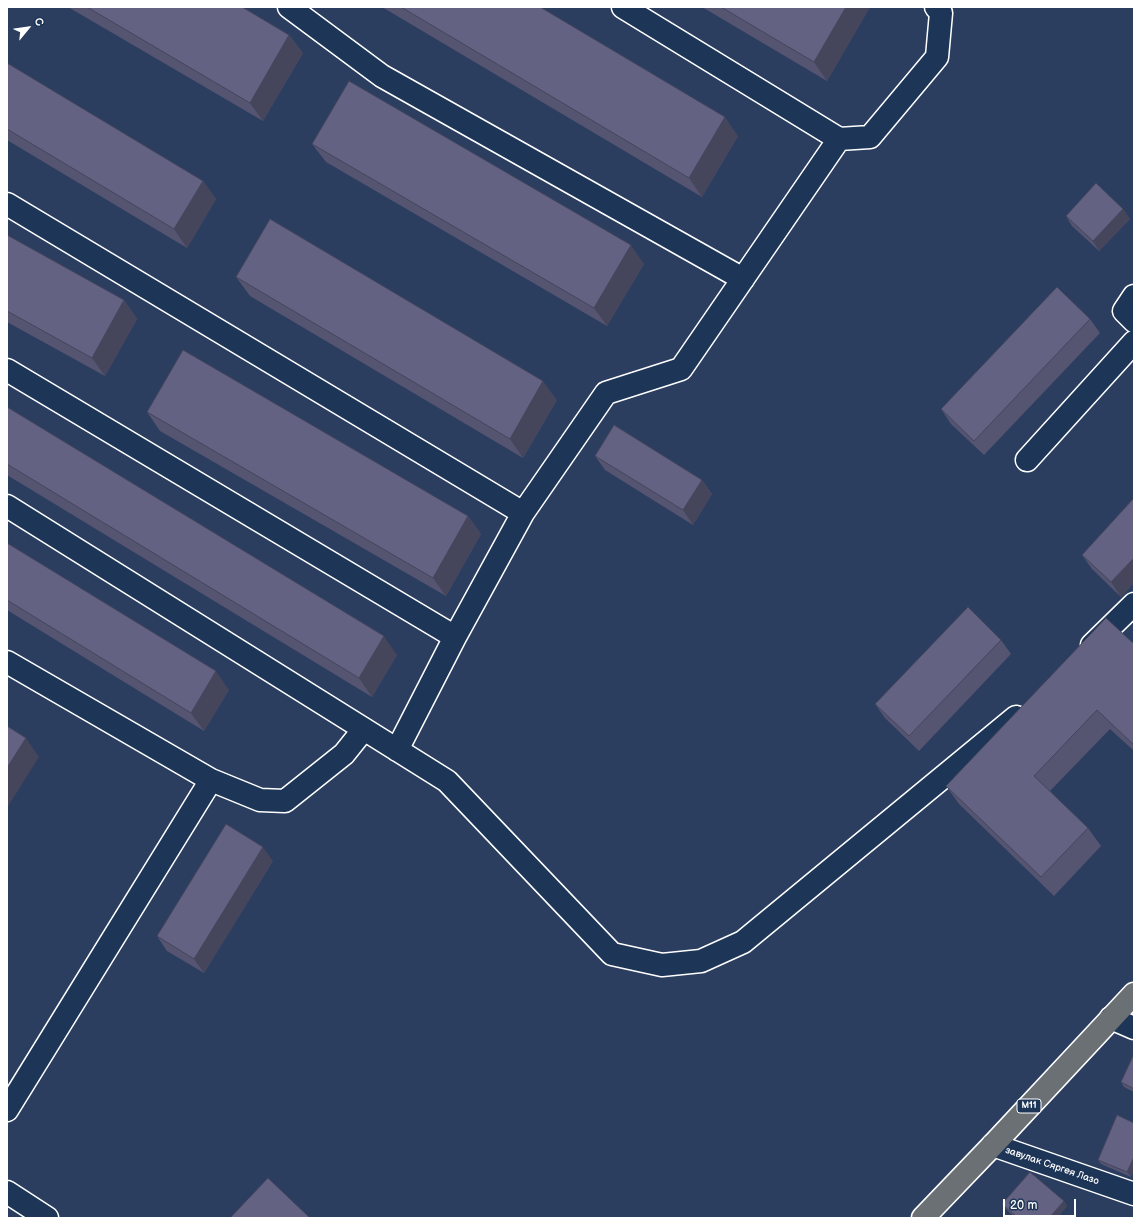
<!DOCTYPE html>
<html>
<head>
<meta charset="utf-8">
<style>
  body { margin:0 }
  #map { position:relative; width:1141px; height:1225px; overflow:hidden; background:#2b3e60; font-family:"Balsamiq Sans",sans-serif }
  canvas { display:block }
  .frame { position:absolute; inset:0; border:8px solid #fff; pointer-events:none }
  .north { position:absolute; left:8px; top:8px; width:40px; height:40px; -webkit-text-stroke:3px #1d3557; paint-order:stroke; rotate:61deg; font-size:11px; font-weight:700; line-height:16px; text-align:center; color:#fff }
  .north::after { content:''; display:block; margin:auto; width:14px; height:18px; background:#fff; clip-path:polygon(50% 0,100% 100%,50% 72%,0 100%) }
  .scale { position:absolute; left:1003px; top:1199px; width:73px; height:18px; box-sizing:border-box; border:2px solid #fff; border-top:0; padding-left:5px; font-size:12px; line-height:14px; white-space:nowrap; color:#fff; -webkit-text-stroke:3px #1d3557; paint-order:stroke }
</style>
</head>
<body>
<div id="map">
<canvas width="1141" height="1225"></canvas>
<div class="frame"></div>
<div class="north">С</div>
<div class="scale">20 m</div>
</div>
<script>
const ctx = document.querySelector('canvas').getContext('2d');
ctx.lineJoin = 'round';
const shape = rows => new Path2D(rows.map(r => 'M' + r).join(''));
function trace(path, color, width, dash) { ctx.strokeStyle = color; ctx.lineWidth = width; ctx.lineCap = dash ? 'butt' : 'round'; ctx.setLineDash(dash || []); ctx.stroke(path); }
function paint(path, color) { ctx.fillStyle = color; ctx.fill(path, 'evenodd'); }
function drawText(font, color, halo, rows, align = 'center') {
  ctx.font = font + ' "Balsamiq Sans",sans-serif'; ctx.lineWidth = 3; ctx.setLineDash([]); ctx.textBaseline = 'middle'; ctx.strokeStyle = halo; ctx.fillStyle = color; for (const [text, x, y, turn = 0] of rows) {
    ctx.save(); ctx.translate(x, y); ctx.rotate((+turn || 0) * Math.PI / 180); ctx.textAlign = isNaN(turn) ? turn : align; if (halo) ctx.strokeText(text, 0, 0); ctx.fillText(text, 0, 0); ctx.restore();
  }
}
const minor = shape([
  [289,7,382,76,743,279],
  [623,7,839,139],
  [7,204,523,513],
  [1134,296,1124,311,1134,321],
  [7,370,455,637],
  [1027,460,1134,342],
  [7,506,447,781,612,954,662,965,701,961,743,942,1016,717],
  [1092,645,1134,604],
  [7,662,211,780,260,800,285,801,344,754,364,729],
  [397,750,455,637,523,513,606,393,681,369,839,139,870,137,937,57,941,13,936,7],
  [1111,1018,1134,1028],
  [7,1110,211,780],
  [993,1145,1134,1194],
  [7,1192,47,1218]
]);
const highway = shape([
  [923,1218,993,1145,1134,994]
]);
const wall = shape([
  [68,7,242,7,289,35,303,53,263,121],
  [382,7,540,7,738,136,702,197],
  [702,7,870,7,827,81],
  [7,63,203,181,216,199,187,248,7,140],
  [312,144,644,264,607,326,326,162],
  [1123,209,1130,219,1099,251,1072,226,1066,216],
  [7,235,124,300,137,319,105,376,7,322],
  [236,277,557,400,523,458,250,296],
  [1090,319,1100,333,984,455,951,424,941,409],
  [7,407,397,655,372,697,7,475],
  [147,412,468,516,481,534,446,596,160,431],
  [595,456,702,480,712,494,693,525,605,470],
  [1134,498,1134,583,1121,597,1092,569,1082,555],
  [7,543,229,690,204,731,7,610],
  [1001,640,1011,654,919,751,885,718,875,704],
  [1134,644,1134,751,1110,729,1050,791,1088,828,1101,846,1054,896,959,804,946,786],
  [273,861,204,973,167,951,157,936],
  [1134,1054,1134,1092,1124,1087,1121,1082],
  [1134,1123,1134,1170,1131,1177,1101,1164,1098,1160],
  [1064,1201,1067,1206,1057,1218,1015,1218,1006,1209,1002,1204]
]);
const shadedWall = shape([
  [846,7,870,7,827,81,814,62],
  [289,35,303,53,263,121,250,103],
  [725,117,738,136,702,197,689,178],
  [203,181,216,199,187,248,174,229],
  [1123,209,1130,219,1099,251,1093,241],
  [631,245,644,264,607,326,594,308],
  [124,300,137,319,105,376,92,358],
  [543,381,557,400,523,458,510,439],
  [702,480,712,494,693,525,683,510],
  [468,516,481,534,446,596,433,578],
  [1134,558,1134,583,1121,597,1111,582],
  [384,636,397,655,372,697,359,678],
  [216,671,229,690,204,731,191,713],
  [26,738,39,757,7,808,7,768],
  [263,847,273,861,204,973,194,959],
  [1134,1157,1134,1170,1131,1177,1127,1172],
  [1064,1201,1067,1206,1057,1218,1049,1218]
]);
const building = shape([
  [87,7,242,7,289,35,250,103,87,7],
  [401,7,540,7,725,117,689,178,401,7],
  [721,7,846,7,814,62,721,7],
  [7,63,203,181,174,229,7,129,7,63],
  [349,81,631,245,594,308,312,144,349,81],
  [1096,183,1123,209,1093,241,1066,216,1096,183],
  [270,219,543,381,510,439,236,277,270,219],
  [7,235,124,300,92,358,7,311,7,235],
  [1057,287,1090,319,974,441,941,409,1057,287],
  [183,350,468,516,433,578,147,412,183,350],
  [7,407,384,636,359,678,7,464,7,407],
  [614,425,702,480,683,510,595,456,614,425],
  [1134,498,1134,558,1111,582,1082,555,1134,498],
  [7,543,216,671,191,713,7,600,7,543],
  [968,607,1001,640,909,736,875,704,968,607],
  [1106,618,1134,644,1134,745,1097,710,1034,776,1088,828,1041,877,946,786,1106,618],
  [7,726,26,738,7,768,7,726],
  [226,824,263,847,194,959,157,936,226,824],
  [1134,1054,1134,1089,1121,1082,1134,1054],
  [1117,1115,1134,1123,1134,1157,1127,1172,1098,1160,1117,1115],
  [1030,1172,1064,1201,1049,1218,1018,1218,1002,1204,1030,1172],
  [268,1178,310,1218,230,1218,268,1178]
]);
const shields = [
  [1029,1106,24]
];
const shieldNames = [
  ["М11",1029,1106]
];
const streetNames = [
  ["завулак Сяргея Лазо",1052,1166,19]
];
trace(minor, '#fff', 25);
trace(highway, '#fff', 25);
trace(minor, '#1d3557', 22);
trace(highway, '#6a7074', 22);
paint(wall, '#555471');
paint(shadedWall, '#45455c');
paint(building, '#636283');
trace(building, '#45455c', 1);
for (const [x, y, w] of shields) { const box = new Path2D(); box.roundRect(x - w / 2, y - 7, w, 14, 3); ctx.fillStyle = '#1d3557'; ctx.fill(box); trace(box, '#fff', 1); }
drawText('bold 9px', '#fff', null, shieldNames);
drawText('10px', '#fff', '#1d3557', streetNames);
</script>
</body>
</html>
